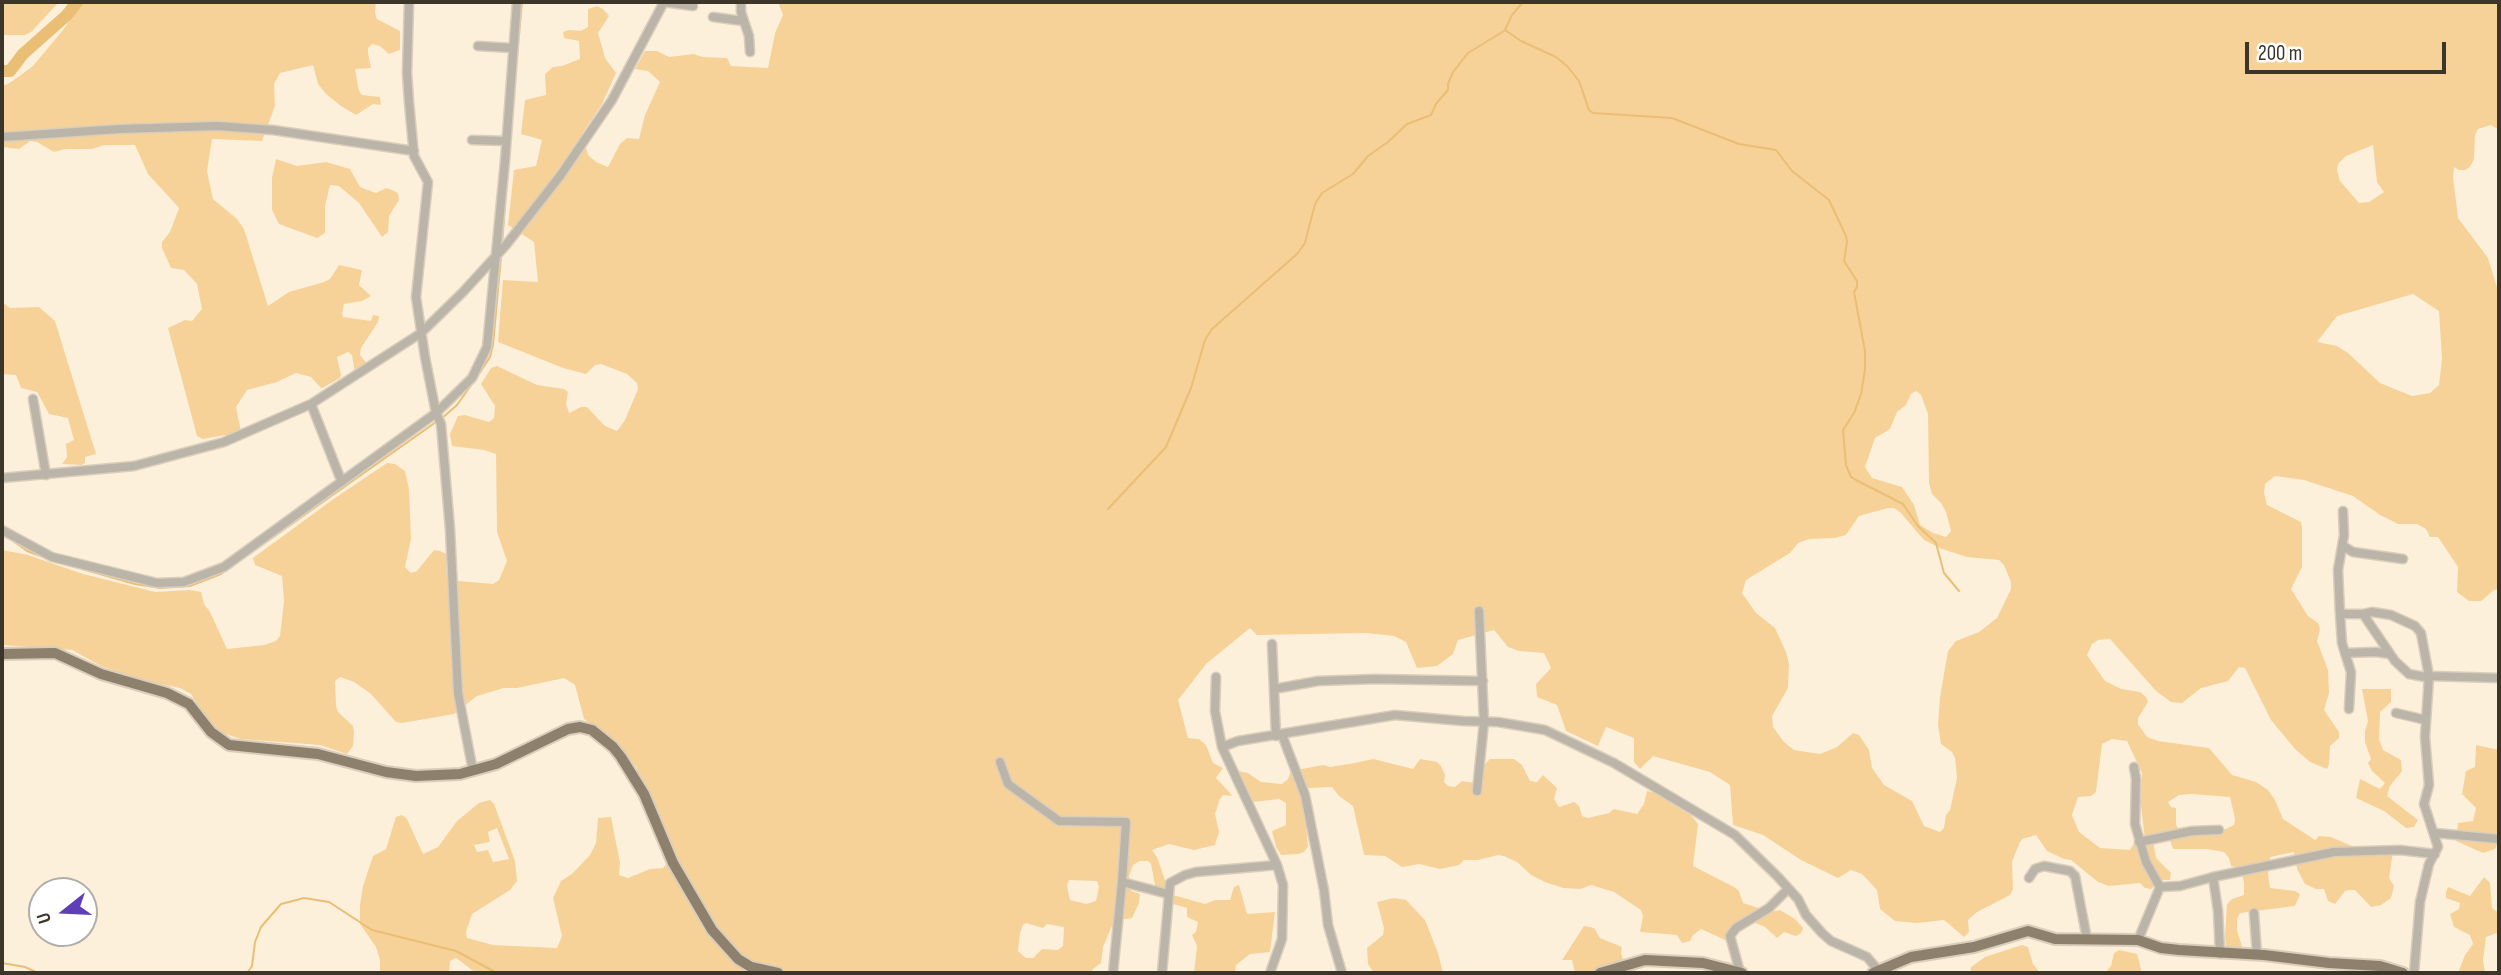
<!DOCTYPE html>
<html>
<head>
<meta charset="utf-8">
<style>
  body { margin:0 }
  #map { position:relative; width:2501px; height:975px; overflow:hidden; background:#fdf0db; font-family:"Sofia Sans Condensed",sans-serif }
  canvas { display:block }
  .frame { position:absolute; inset:0; border:4px solid #3b352a; pointer-events:none }
  .north { position:absolute; left:28px; top:877px; width:70px; height:70px; box-sizing:border-box; background:#fff; border:2px solid #b1aeaa; border-radius:50%; rotate:252deg; font-size:19px; font-weight:700; line-height:28px; text-align:center; color:#3b352a }
  .north::after { content:''; display:block; margin:auto; width:24px; height:32px; background:#5e3fb8; clip-path:polygon(50% 0,100% 100%,50% 72%,0 100%) }
  .scale { position:absolute; left:2245px; top:42px; width:201px; height:32px; box-sizing:border-box; border:4px solid #3b352a; border-top:0; padding-left:9px; font-size:21px; line-height:24px; white-space:nowrap; color:#3b352a; -webkit-text-stroke:5px #fff; paint-order:stroke }
</style>
</head>
<body>
<div id="map">
<canvas width="2501" height="975"></canvas>
<div class="frame"></div>
<div class="north">U</div>
<div class="scale">200 m</div>
</div>
<script>
const ctx = document.querySelector('canvas').getContext('2d');
ctx.lineJoin = 'round';
function paint(path, color) { ctx.fillStyle = color; ctx.fill(path, 'evenodd'); }
const shape = rows => new Path2D(rows.map(r => 'M' + r).join(''));
function trace(path, color, width, dash) { ctx.strokeStyle = color; ctx.lineWidth = width; ctx.lineCap = dash ? 'butt' : 'round'; ctx.setLineDash(dash || []); ctx.stroke(path); }
const green = shape([
  [2,2,59,2,31,32,25,35,2,35],
  [82,2,376,2,375,13,377,19,400,31,400,50,389,54,380,46,372,44,368,48,368,53,371,68,355,69,359,91,362,95,380,97,381,105,373,104,356,115,341,106,326,94,318,84,313,65,280,73,274,84,275,106,262,141,212,139,207,171,213,199,237,219,244,229,268,306,289,292,324,282,330,279,339,265,362,270,359,285,371,296,362,301,344,304,342,313,343,317,371,321,373,315,379,316,378,322,361,348,360,355,372,370,360,376,355,373,352,355,348,352,337,357,341,375,340,378,324,387,321,388,311,377,296,373,277,382,247,390,236,407,242,436,229,438,225,435,203,439,197,436,168,328,185,320,192,321,202,309,197,284,184,270,171,268,162,248,162,242,170,232,179,208,148,174,135,145,104,145,92,149,66,149,54,152,37,142,30,141,19,149,2,147,2,84,6,85,11,82,33,66,63,30],
  [778,2,2499,2,2499,130,2491,125,2478,129,2475,135,2474,159,2470,167,2465,170,2459,170,2454,167,2453,177,2458,218,2488,258,2499,294,2499,589,2494,590,2481,601,2469,601,2457,592,2458,567,2438,537,2430,537,2426,529,2417,524,2398,524,2380,515,2353,496,2304,480,2275,476,2265,484,2264,493,2267,505,2301,522,2302,527,2302,567,2291,589,2308,616,2318,623,2320,629,2317,641,2328,670,2329,693,2324,710,2339,732,2339,738,2330,746,2329,764,2327,769,2310,762,2295,749,2271,720,2245,668,2239,667,2228,681,2201,688,2182,703,2171,702,2156,691,2110,639,2098,640,2092,644,2087,655,2105,681,2121,689,2140,692,2146,697,2148,702,2138,718,2138,724,2147,737,2158,741,2209,748,2232,775,2256,782,2268,790,2275,800,2283,819,2315,840,2319,836,2331,837,2366,852,2393,852,2389,878,2394,886,2391,898,2381,905,2371,907,2355,890,2349,890,2345,891,2335,904,2328,901,2324,889,2316,889,2305,884,2297,869,2294,852,2270,857,2268,874,2270,888,2295,891,2300,894,2295,906,2240,913,2237,919,2237,930,2243,950,2231,952,2226,947,2225,936,2227,904,2232,899,2244,895,2244,883,2241,868,2231,866,2229,858,2224,852,2207,849,2173,849,2170,840,2163,833,2152,835,2156,858,2171,873,2170,880,2162,880,2151,889,2145,888,2140,883,2109,886,2098,882,2071,860,2064,859,2047,851,2036,835,2022,839,2019,844,2012,862,2013,889,2010,895,1977,912,1968,920,1969,932,1964,937,1944,920,1917,923,1895,921,1880,909,1877,890,1862,874,1851,870,1838,878,1801,860,1763,835,1733,825,1730,785,1710,772,1653,756,1640,769,1634,762,1634,738,1606,727,1598,746,1566,731,1557,705,1537,697,1536,684,1551,668,1544,653,1519,651,1508,647,1494,630,1458,640,1453,654,1437,666,1417,668,1406,642,1394,636,1366,633,1257,635,1250,628,1206,664,1178,700,1188,738,1199,739,1206,745,1213,763,1223,768,1216,778,1231,794,1232,796,1223,795,1220,799,1215,814,1219,832,1215,845,1194,850,1169,844,1152,850,1157,857,1167,886,1161,890,1155,885,1151,864,1148,861,1140,861,1133,865,1129,876,1131,891,1140,894,1139,903,1132,918,1114,921,1103,947,1101,963,1093,969,1091,973,476,973,456,958,450,961,449,973,380,973,380,960,376,947,360,924,360,905,363,886,373,856,386,849,396,817,402,815,407,819,423,854,438,847,457,821,479,803,490,800,494,804,515,861,517,881,510,890,472,914,466,932,467,938,493,945,557,948,562,936,553,898,561,881,572,874,590,855,596,843,598,818,611,817,620,863,619,875,628,878,650,869,663,868,674,856,636,772,637,768,608,735,584,719,575,685,564,678,517,688,504,688,477,696,454,714,402,723,396,722,371,694,354,682,340,677,335,681,336,706,338,712,353,726,354,732,353,746,347,754,320,745,241,739,219,732,207,718,191,694,180,688,141,680,101,666,72,650,2,645,2,550,28,555,83,574,155,592,190,590,201,592,204,604,210,612,227,649,264,645,276,641,280,636,284,601,282,576,255,565,253,558,335,498,387,463,395,464,405,471,409,489,411,539,405,567,411,573,417,571,434,550,440,551,446,554,447,580,493,584,499,580,507,561,497,532,496,454,484,450,452,446,450,434,458,416,465,415,489,422,494,418,495,406,481,384,491,368,497,366,537,385,564,389,568,392,566,404,569,413,581,407,587,407,605,426,617,431,625,420,638,389,637,383,627,374,601,364,595,365,586,374,563,368,498,342,503,280,538,282,534,242,508,225,514,170,536,166,542,140,521,134,525,100,546,95,545,74,553,67,562,66,580,59,579,41,564,38,563,32,569,30,581,31,588,27,588,9,597,6,603,9,609,16,598,33,605,58,616,73,602,104,582,134,588,155,596,162,608,167,620,144,627,138,639,139,645,115,660,82,648,71,635,69,645,51,657,51,669,57,694,54,702,57,727,58,731,66,768,68,775,33,783,15],
  [2373,145,2377,182,2384,192,2369,202,2359,203,2340,181,2337,170,2338,164,2346,156],
  [2413,294,2439,311,2442,359,2439,385,2430,393,2412,396,2380,383,2348,353,2337,346,2317,342,2337,316],
  [1916,391,1921,395,1928,414,1929,483,1932,494,1941,503,1946,512,1951,531,1946,537,1933,533,1920,525,1914,505,1902,487,1872,478,1865,467,1875,438,1890,429,1897,412,1906,405,1911,394],
  [1888,508,1894,508,1900,512,1924,540,1942,549,1967,557,1999,560,2004,565,2011,582,2011,589,1997,618,1979,632,1956,641,1948,651,1940,697,1938,725,1941,744,1952,752,1955,758,1957,778,1950,810,1946,815,1944,828,1940,832,1924,826,1912,801,1884,785,1872,768,1869,750,1859,735,1853,733,1837,747,1820,754,1794,750,1784,742,1773,727,1772,716,1788,688,1789,664,1786,652,1775,628,1756,613,1742,593,1746,580,1790,553,1798,543,1809,539,1835,538,1846,535,1859,516],
  [2112,739,2127,741,2142,773,2140,799,2145,839,2134,843,2130,850,2100,848,2079,832,2072,815,2078,797,2091,796,2096,792,2102,744],
  [2191,794,2230,797,2235,819,2234,825,2215,834,2184,836,2176,825,2176,808,2171,807,2168,802,2179,795],
  [497,828,509,859,493,862,488,850,477,852,474,845,490,842,488,832],
  [1069,880,1097,881,1099,887,1096,901,1086,904,1070,900,1067,886],
  [1026,923,1043,928,1047,924,1064,927,1063,946,1058,950,1042,949,1033,958,1026,958,1018,951,1020,933,1023,925],
  [276,159,297,166,326,162,350,169,360,187,376,193,386,188,392,190,398,193,399,200,389,216,388,232,382,237,359,203,339,186,330,185,325,206,325,233,317,238,279,224,272,210,272,178],
  [2,302,10,308,39,307,55,321,96,454,85,457,85,463,81,465,62,464,67,457,66,444,74,440,68,418,49,414,37,392,21,388,16,375,2,374],
  [2362,689,2391,689,2391,702,2380,712,2379,739,2383,750,2401,760,2402,771,2390,786,2387,796,2418,820,2414,827,2406,828,2384,811,2356,798,2360,779,2380,789,2385,783,2372,771,2368,763,2371,759,2365,742,2365,731,2368,721],
  [2476,745,2499,750,2499,840,2495,849,2483,853,2456,841,2458,823,2473,821,2476,808,2462,794,2466,771,2475,767],
  [1373,759,1413,769,1420,759,1437,762,1441,766,1445,775,1444,782,1448,786,1455,787,1462,781,1482,784,1485,764,1490,759,1514,759,1522,765,1530,781,1537,782,1543,775,1557,788,1554,799,1559,807,1574,802,1579,806,1582,816,1588,818,1609,813,1614,809,1637,814,1644,804,1647,791,1655,793,1691,815,1698,824,1693,866,1734,887,1739,891,1743,903,1771,912,1780,910,1795,919,1803,928,1801,933,1796,936,1784,932,1777,938,1765,927,1753,922,1734,932,1738,946,1701,929,1693,935,1690,941,1682,943,1677,935,1640,932,1643,916,1641,910,1614,892,1591,885,1580,889,1563,888,1545,882,1531,875,1517,862,1504,856,1498,855,1478,860,1464,860,1459,865,1440,869,1419,864,1402,867,1385,856,1364,855,1353,806,1339,796,1332,787,1308,788,1304,800,1308,847,1304,852,1298,854,1281,855,1276,847,1272,831,1286,825,1286,803,1279,799,1253,802,1238,771,1248,773,1261,782,1282,784,1288,779,1291,771,1323,765,1330,767,1355,763],
  [2484,877,2490,883,2492,908,2499,913,2499,932,2486,937,2483,960,2485,973,2458,973,2465,955,2473,944,2470,935,2454,927,2450,914,2459,909,2460,903,2446,898,2446,892,2448,887,2470,896],
  [1239,885,1247,914,1275,912,1270,952,1250,954,1236,965,1235,973,1194,973,1197,946,1192,935,1196,932,1198,922,1187,917,1187,908,1173,904,1173,895,1205,904,1215,900,1230,900,1234,887],
  [1394,898,1406,900,1425,920,1438,953,1443,973,1374,973,1368,964,1367,948,1383,935,1384,928,1377,902],
  [1584,926,1594,928,1600,938,1622,947,1621,953,1626,969,1635,970,1637,973,1575,973,1572,960,1562,960],
  [2022,945,2028,947,2033,964,2040,973,1970,973,1971,967,1985,957],
  [2119,950,2137,954,2142,973,2105,973,2111,966,2114,953]
]);
const stream = shape([
  [1523,2,1512,15,1505,30,1521,41,1556,57,1567,66,1579,81,1589,110,1593,113,1672,118,1739,144,1776,150,1792,171,1829,200,1846,236,1847,242,1844,261,1857,281,1857,287,1854,292,1865,351,1865,370,1861,394,1854,413,1843,430,1846,465,1851,477,1856,480,1903,504,1918,526,1936,543,1944,573,1959,591],
  [516,67,522,2],
  [502,245,506,191],
  [477,377,490,357,493,345,501,257],
  [441,419,457,405,474,381],
  [1108,509,1166,447,1191,388,1205,340,1212,329,1297,254,1305,243,1315,204,1322,193,1353,174,1368,156,1388,142,1407,124,1431,115,1436,104,1448,90,1448,84,1453,72,1468,53,1504,31],
  [8,537,27,551,46,558],
  [54,561,135,584,162,588,158,588,190,586,221,574,436,422],
  [2,963,25,967,38,973],
  [247,973,252,966,255,942,261,927,281,904,304,898,329,902,372,930,456,951,497,973]
]);
const river = shape([
  [2,71,10,71,23,54,67,15,77,2]
]);
const minor = shape([
  [409,2,407,73,409,102,414,156,428,182,416,297,425,357,436,413,441,424,450,529,458,693,473,771],
  [664,2,693,6],
  [741,2,741,12,749,36,750,52],
  [713,17,743,21],
  [478,46,513,48],
  [2,137,119,129,217,126,273,130,414,151],
  [472,140,506,141],
  [33,399,46,475],
  [311,404,341,480],
  [2,478,134,466,224,442,311,404,421,333,463,292,506,245,560,176,612,100,664,2],
  [2,530,52,557,157,583,184,582,224,567,436,413,472,378,487,347,505,161,517,2],
  [2343,546,2353,552,2403,559],
  [2340,614,2338,570,2344,535,2343,511],
  [2363,614,2340,614,2342,643,2345,653,2376,652,2390,654],
  [1272,644,1276,736],
  [2345,653,2351,672,2349,709],
  [1216,677,1215,711,1222,747,1277,865,1283,885,1282,939,1270,973],
  [1274,689,1318,681,1375,679,1483,681],
  [2396,713,2426,720],
  [1282,735,1305,795,1324,890,1328,925,1342,973],
  [1222,747,1238,741,1395,715,1463,721,1498,722,1545,730,1614,763,1735,835,1778,877,1798,899,1806,915,1822,933,1831,941,1867,957,1879,971],
  [1000,762,1008,784,1059,821,1126,822,1122,882],
  [2134,767,2136,779,2135,824,2146,862,2160,887,2180,886,2213,877,2218,911,2220,954],
  [1477,791,1484,722,1479,611],
  [2435,833,2499,839],
  [2139,842,2192,831,2219,830],
  [2213,877,2334,852,2400,850,2435,854],
  [2029,878,2035,869,2044,866,2070,871,2075,876,2087,939],
  [2254,913,2257,955],
  [2138,940,2160,887],
  [1740,972,1730,936,1736,928,1769,908,1788,889],
  [1113,973,1122,882,1168,894],
  [1162,973,1170,883,1185,875,1196,872,1277,865],
  [2414,973,2420,902,2429,864,2438,847,2424,804,2429,785,2425,737,2429,676,2421,633,2415,626,2391,615,2372,612,2363,614,2395,661,2409,674,2425,677,2429,676,2499,678]
]);
const major = shape([
  [2,654,55,653,101,674,167,693,189,704,211,732,229,745,318,754,386,772,416,776,460,774,496,764,568,729,580,727,592,730,613,747,621,757,644,794,673,863,712,930,738,959,751,967,778,973],
  [1600,973,1645,960,1703,963,1742,973],
  [1873,973,1911,957,1974,947,2028,931,2055,939,2138,940,2161,948,2179,950,2264,955,2329,963,2380,966,2403,973]
]);
paint(green, '#f6d298');
trace(stream, '#eabe74', 2);
trace(river, '#eabe74', 12);
trace(minor, '#dacebb', 11);
trace(major, '#dacebb', 14);
trace(minor, '#bbb4a9', 8);
trace(major, '#8d806c', 10);
</script>
</body>
</html>
